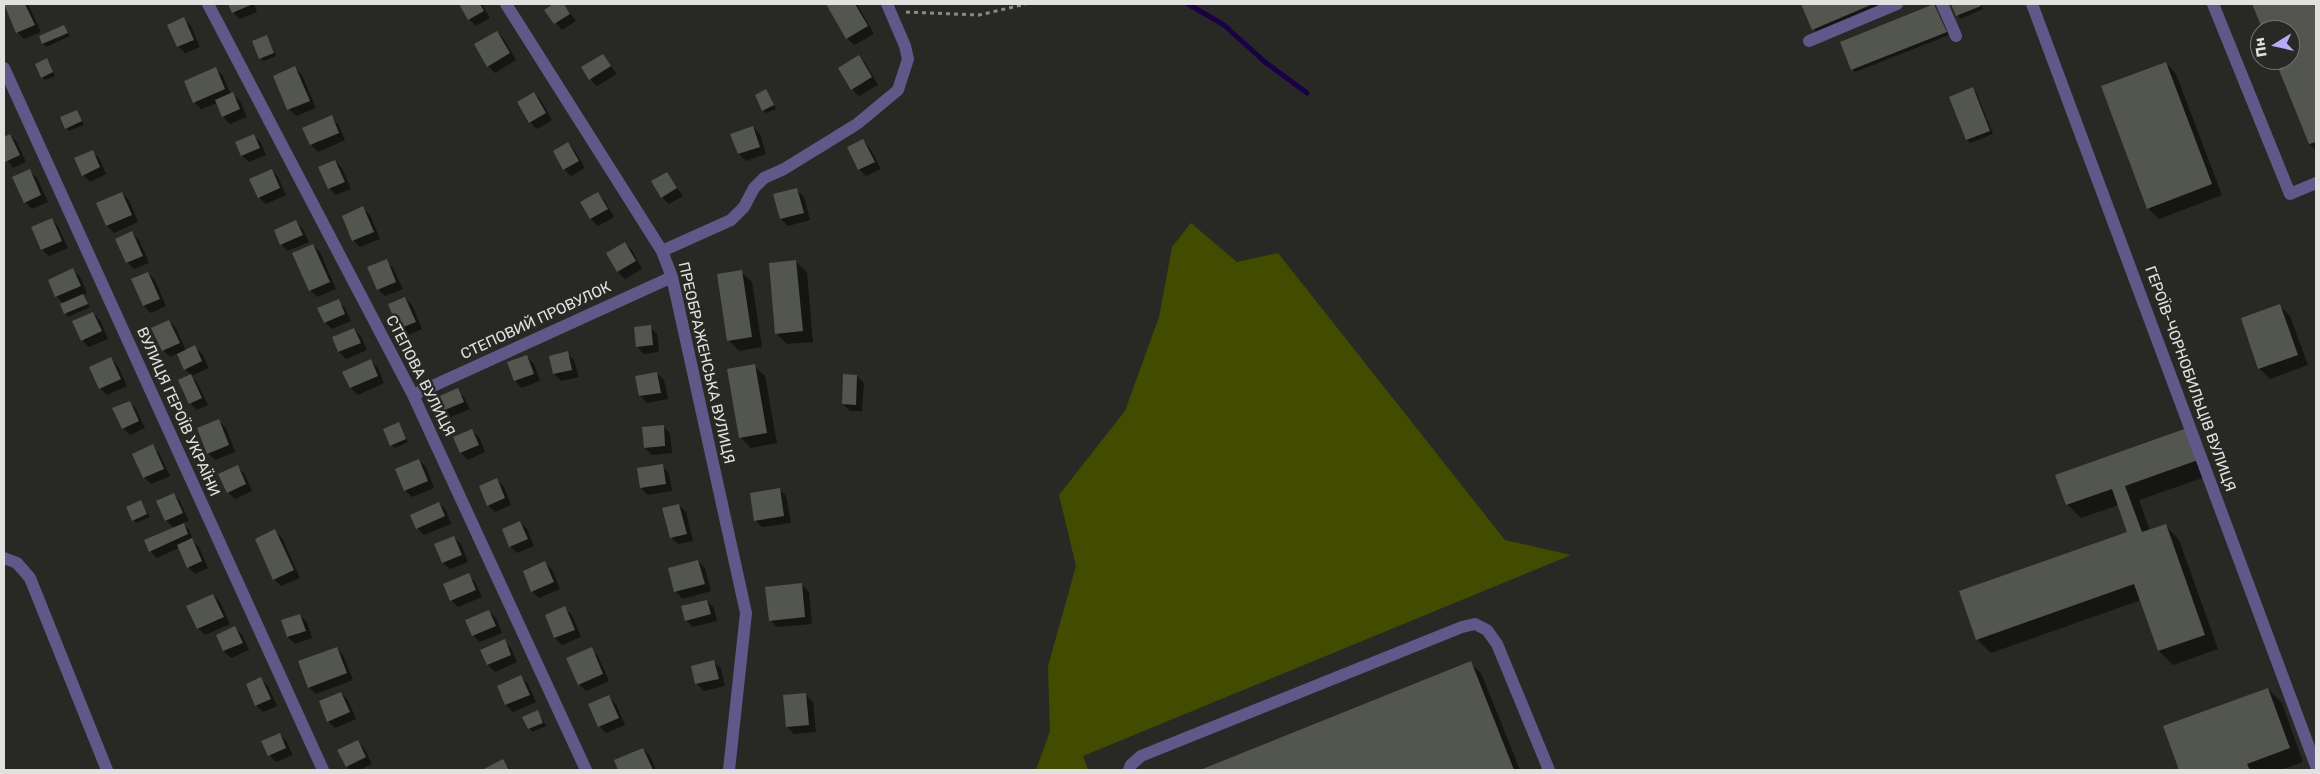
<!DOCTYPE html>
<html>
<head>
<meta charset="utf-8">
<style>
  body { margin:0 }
  #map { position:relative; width:2320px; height:774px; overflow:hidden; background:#282924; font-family:Rubik,sans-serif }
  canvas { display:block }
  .frame { position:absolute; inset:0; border:5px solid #e1e2df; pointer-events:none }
  .north { position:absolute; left:2250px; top:20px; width:50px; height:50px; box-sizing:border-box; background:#282924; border:1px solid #72736f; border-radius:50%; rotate:261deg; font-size:14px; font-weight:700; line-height:20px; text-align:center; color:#e1e2df }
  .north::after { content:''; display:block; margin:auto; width:18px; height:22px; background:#b7abf8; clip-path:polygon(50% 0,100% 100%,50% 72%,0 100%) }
</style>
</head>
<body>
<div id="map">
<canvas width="2320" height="774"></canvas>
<div class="frame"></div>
<div class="north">Пн</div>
</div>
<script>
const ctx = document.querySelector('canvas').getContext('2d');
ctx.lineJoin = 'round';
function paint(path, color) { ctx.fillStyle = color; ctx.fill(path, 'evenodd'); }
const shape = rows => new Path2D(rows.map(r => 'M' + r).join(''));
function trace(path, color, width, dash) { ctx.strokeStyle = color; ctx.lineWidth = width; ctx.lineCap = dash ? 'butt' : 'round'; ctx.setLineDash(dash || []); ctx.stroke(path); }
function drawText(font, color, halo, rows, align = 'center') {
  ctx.font = font + ' Rubik,sans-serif'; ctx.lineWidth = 5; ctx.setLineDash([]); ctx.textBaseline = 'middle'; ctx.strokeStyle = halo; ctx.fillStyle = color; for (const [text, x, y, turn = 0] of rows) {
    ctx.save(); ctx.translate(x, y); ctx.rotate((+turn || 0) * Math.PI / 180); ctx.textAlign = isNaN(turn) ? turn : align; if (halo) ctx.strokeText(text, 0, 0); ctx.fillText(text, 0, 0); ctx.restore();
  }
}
const green = shape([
  [1191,223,1237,262,1278,253,1505,540,1571,555,1083,756,1088,770,1036,770,1050,731,1048,666,1076,566,1059,495,1125,411,1159,317,1172,247]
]);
const shadow = shape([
  [5,4,28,4,41,32,24,39,17,32],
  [230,4,254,4,257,12,240,19,233,12],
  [460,4,482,4,490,18,476,26,469,19],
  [555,4,563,4,576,21,562,30,546,10],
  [827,4,857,4,874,34,854,45,847,38],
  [1802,4,1883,4,1816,32],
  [1952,4,1981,4,1983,9,1960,19],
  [2253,4,2316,4,2316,150,2310,144,2276,60,2290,60,2290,30,2264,30],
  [1935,5,1949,35,1855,72,1852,69,1842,42],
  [184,19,191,26,200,47,185,53,178,46],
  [64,26,70,36,46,47,43,44,40,37],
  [497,32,504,39,516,60,495,73,488,66],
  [267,36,276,56,264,61,260,58],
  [602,55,617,74,597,86,590,79],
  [859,57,866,64,878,85,859,96,852,89],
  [47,60,55,76,45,80,42,77],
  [2166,63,2176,74,2222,195,2159,219,2148,208],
  [295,68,302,75,316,108,296,116,289,109,274,76],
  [216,69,223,76,231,95,233,94,240,101,247,117,230,124,223,117,217,103,201,109,194,102],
  [1973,89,1976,92,1993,134,1970,143,1967,140],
  [766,91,776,109,766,113,763,110],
  [534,93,541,100,552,120,537,129,530,122],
  [77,111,84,125,69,131,66,128],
  [331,117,338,124,345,140,318,152,311,145,304,128],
  [753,127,760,134,766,154,746,161,739,154,732,134],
  [10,135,17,142,26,162,13,168,4,157,4,138],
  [254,136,261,143,266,155,249,162,242,156,237,143],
  [863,141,870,148,881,169,866,176,859,169],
  [568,144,575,151,585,168,571,176,564,169,554,152],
  [92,151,99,158,106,174,90,182,83,175],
  [335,161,342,168,351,189,336,195,329,188],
  [272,170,278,177,286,195,266,204,259,197],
  [30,171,37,178,48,202,32,209,25,202],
  [667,174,683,196,669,204,662,197],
  [797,190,804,197,810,220,788,226,781,219,775,195],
  [122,193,129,200,138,222,114,233,107,226,97,204],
  [597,194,604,200,614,217,598,226,591,219,582,202],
  [363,208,370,215,380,239,360,247,353,240],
  [51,219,58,226,68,248,49,256,42,250,33,228],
  [296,222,303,229,309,242,288,251,281,244],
  [132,233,139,240,149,263,134,269,127,262],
  [625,243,632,250,642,269,625,279,618,272,607,253],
  [313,245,320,252,336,289,317,297,310,290],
  [386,261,393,268,403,289,385,296,378,289],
  [796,262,807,272,813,342,787,344,776,333],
  [73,270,80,277,87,293,82,295,90,307,68,317,61,305,64,304,57,297,49,280],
  [741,272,752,282,762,347,739,351,729,340],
  [148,273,155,280,166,306,151,313,144,306],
  [405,298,412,305,422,329,406,336,399,329,389,305],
  [338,301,345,308,351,321,332,329,325,322],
  [2280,306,2290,316,2308,365,2270,379,2259,368],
  [93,313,100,320,108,339,89,347,82,340],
  [169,321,176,328,186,351,195,347,202,354,209,368,191,376,197,382,208,405,197,410,190,403,191,375,185,369,178,353,170,357,163,350],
  [650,327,657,334,659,352,644,354,637,347],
  [354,329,361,336,367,350,346,359,339,352,334,338],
  [567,353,574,360,579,377,561,381,554,374,550,357],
  [527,357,534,364,540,381,522,388,515,381],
  [111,359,118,366,127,386,107,395,100,388],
  [371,361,378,368,384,383,358,395,351,388],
  [754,366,765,376,777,443,751,448,740,437],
  [657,373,664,380,668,399,647,403,640,396],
  [857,376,864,383,862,411,850,411,843,404],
  [457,390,464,397,470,409,448,418,441,411],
  [129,402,136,409,145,428,130,435,123,428],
  [219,421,226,428,235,452,215,460,208,453],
  [398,424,408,442,395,448,391,445],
  [663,426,670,433,672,453,652,455,645,448],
  [2187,430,2211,475,2139,500,2150,531,2165,525,2179,540,2218,649,2173,665,2159,651,2141,600,1991,653,1977,639,2128,533,2119,505,2081,518,2067,504],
  [472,431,479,437,485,452,468,460,461,453,455,438],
  [152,446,159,453,170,476,151,484,144,477],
  [419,460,426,467,434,488,412,497,405,490],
  [237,466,244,473,252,491,235,499,228,492],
  [662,466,669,473,672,491,648,495,641,488],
  [497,480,504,487,511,505,495,512,488,505],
  [779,489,786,496,791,523,762,527,755,520],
  [173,494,180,501,189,521,183,523,190,531,193,541,199,547,208,568,195,574,188,567,179,548,157,558,150,551,174,528,166,520,158,501],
  [141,502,150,517,136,523,133,520],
  [439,503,446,510,451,524,424,535,417,528],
  [679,505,686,512,693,541,678,544,671,537],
  [520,522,527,529,534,546,517,553,510,546],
  [275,531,282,538,300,578,281,586,274,579],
  [454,538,461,544,468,562,450,569,443,563],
  [698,561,705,568,711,591,683,599,676,592],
  [545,563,552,570,560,589,539,598,532,591],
  [468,575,475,582,482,597,458,607,451,600],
  [802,585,809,592,812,624,777,627,770,620],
  [213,595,220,602,230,624,205,635,198,628],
  [707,601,714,608,717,621,693,627,686,620],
  [565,608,572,615,581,637,562,645,555,638,546,616],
  [489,611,496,618,502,633,480,642,473,635],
  [300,615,307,622,312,638,295,644,288,637,283,621],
  [235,628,242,635,249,650,231,658,224,651,218,636],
  [504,641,511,648,517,662,495,672,488,665,482,650],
  [336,648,343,655,353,680,316,694,309,687],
  [591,649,598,656,609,681,586,691,579,684],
  [714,662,721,669,725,686,704,691,697,684,692,667],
  [1470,663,1481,673,1520,770,1203,770],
  [521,677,528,684,536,702,513,712,506,705,499,686],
  [261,679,268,686,277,706,263,712,256,705],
  [2268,689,2282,703,2303,762,2281,770,2181,770,2165,726],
  [341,693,348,700,356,719,335,728,328,721],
  [806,695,813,702,816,732,794,734,787,727],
  [609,697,616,704,625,725,606,733,599,726],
  [538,712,546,726,532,732,524,717],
  [279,734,286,741,293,755,276,762,269,755],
  [357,741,364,748,372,764,359,770,351,770,347,766],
  [643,749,650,756,656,770,620,770,616,761],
  [503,761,511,770,484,770]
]);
const stream = shape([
  [1188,4,1224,25,1265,62,1307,93]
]);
const building = shape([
  [4,4,25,4,35,25,16,33],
  [228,4,253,4,232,13],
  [459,4,480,4,484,11,468,20],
  [553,4,564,4,570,14,554,24,544,10],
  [826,4,855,4,868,26,846,39],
  [1801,4,1873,4,1812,30],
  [1934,4,1947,32,1851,70,1840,42],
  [1951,4,1980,4,1981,6,1956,16],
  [2252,4,2316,4,2316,142,2309,144,2275,60,2290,60,2290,30,2263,30],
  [184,17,194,40,177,47,167,25],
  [64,25,68,33,42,44,39,36],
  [497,31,510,53,487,67,474,44],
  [267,35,274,53,259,59,252,41],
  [603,54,611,66,589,80,581,67],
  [859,55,872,77,851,90,838,68],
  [47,58,53,72,41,78,35,64],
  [2166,62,2212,184,2147,209,2101,86],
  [295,66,310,101,287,110,273,76],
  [216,67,225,89,193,103,184,81],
  [1973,87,1990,131,1966,140,1949,97],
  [766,89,774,105,762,111,755,95],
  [233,92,240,109,222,117,215,100],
  [534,92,546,113,529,123,517,102],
  [77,110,82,121,65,129,60,117],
  [332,115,339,133,310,145,302,128],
  [753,126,760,147,738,154,730,134],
  [10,134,20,155,5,162,4,137],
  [254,134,260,148,241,156,235,142],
  [863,139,875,162,858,170,847,147],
  [568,142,579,161,563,170,553,151],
  [93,150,100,167,82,176,74,158],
  [335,160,345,182,328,189,318,167],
  [30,169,41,195,24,203,12,177],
  [272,169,280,188,258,198,249,179],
  [667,172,677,188,661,198,651,181],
  [797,188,804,213,780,219,773,194],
  [122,192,132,215,106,226,96,203],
  [598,192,608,209,590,219,580,202],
  [363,206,374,232,352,241,342,216],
  [52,218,62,241,41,250,31,227],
  [296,220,303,235,280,245,274,230],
  [132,231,143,256,126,263,115,239],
  [625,242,636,261,617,272,606,253],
  [313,244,330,282,309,291,292,253],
  [387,259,396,282,377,290,367,267],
  [796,260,803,331,775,334,769,263],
  [73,268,81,286,55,297,48,280],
  [742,270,752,337,727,341,717,274],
  [148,272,160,299,143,306,131,279],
  [83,294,88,304,64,314,60,304],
  [405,297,416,322,398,329,388,304],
  [339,299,345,314,324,323,317,308],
  [2280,304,2298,355,2258,369,2241,318],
  [93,312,102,331,81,341,72,321],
  [169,320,180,343,162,351,151,328],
  [651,325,653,345,636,347,634,327],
  [354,328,361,343,338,352,332,337],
  [195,345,202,361,184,370,177,354],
  [568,351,572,370,553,374,549,356],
  [527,355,534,374,514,381,507,362],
  [111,357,121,379,99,389,89,367],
  [371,359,378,376,350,388,342,372],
  [755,364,767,433,739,438,727,369],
  [657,372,661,393,639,396,635,376],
  [191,374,202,398,189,404,178,380],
  [843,374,857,375,856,405,842,404],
  [458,388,464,402,440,412,435,398],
  [130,401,139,421,122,429,112,408],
  [219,419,229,445,207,454,197,428],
  [399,422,406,439,390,446,383,429],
  [664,425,665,446,644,448,642,427],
  [2187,428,2198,460,2125,486,2142,532,2166,524,2205,635,2158,651,2134,584,1976,640,1959,591,2127,532,2112,489,2066,505,2055,475],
  [472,429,479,445,460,453,453,437],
  [153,444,164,469,143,478,132,454],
  [419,459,428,481,404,491,395,469],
  [663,464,666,484,640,488,637,468],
  [238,465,246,484,227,493,218,474],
  [497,478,505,498,487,506,479,486],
  [780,488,784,516,754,521,750,493],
  [174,493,183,513,165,521,156,501],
  [141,500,147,514,132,521,126,507],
  [439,502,445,516,416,529,410,515],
  [679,504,687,534,670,538,662,508],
  [520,521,528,539,509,547,502,529],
  [184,523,188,534,149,552,144,540],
  [275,529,294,570,273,580,255,539],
  [454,536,462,555,442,563,434,544],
  [192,538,202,561,187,568,177,545],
  [698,560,705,584,674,592,668,568],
  [545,561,554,582,531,592,523,571],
  [469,573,476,590,450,601,443,584],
  [802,583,805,617,769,621,765,587],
  [213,594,224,617,197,629,186,606],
  [707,600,711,614,685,621,681,606],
  [565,606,575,630,554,638,545,615],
  [489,610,496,626,472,636,465,620],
  [300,614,306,631,287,637,281,620],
  [235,626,243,643,223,651,216,635],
  [505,639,511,655,487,665,480,650],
  [337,647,347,673,308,688,298,661],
  [592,647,603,674,578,685,566,658],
  [714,660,719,679,695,684,691,666],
  [1471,661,1514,770,1200,770],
  [521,675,530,695,505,705,497,686],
  [261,677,271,699,255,706,246,684],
  [2268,688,2290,748,2247,764,2250,770,2179,770,2163,726],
  [341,692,350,712,327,722,319,701],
  [806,693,809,725,786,727,783,695],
  [609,695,619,718,598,727,588,704],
  [538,710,543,723,528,729,522,717],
  [280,733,286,748,268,756,261,741],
  [358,740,366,757,346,767,337,750],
  [643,748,653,770,618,770,614,760],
  [503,759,509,770,482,770]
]);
const path = shape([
  [906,12,979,15,1026,4]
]);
const minor = shape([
  [208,4,413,395,586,770],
  [506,4,662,251,672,277,746,613,729,770],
  [1942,4,1956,36],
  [2032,4,2316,766],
  [2213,4,2290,194,2316,183],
  [1809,41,1897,4],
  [4,68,323,770],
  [662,251,731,220,744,207,754,188,764,178,784,169,857,124,898,90,908,59,905,46,887,4],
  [413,395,672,277],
  [4,558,17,563,30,578,107,770],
  [1129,770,1131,765,1141,756,1462,627,1475,624,1487,630,1497,644,1549,770]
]);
const streetNames = [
  ["СТЕПОВИЙ ПРОВУЛОК",536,321,-25],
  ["ПРЕОБРАЖЕНСЬКА ВУЛИЦЯ",706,363,77],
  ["СТЕПОВА ВУЛИЦЯ",420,376,63],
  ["ГЕРОЇВ-ЧОРНОБИЛЬЦІВ ВУЛИЦЯ",2190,379,70],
  ["ВУЛИЦЯ ГЕРОЇВ УКРАЇНИ",178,412,66]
];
paint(green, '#424c00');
paint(shadow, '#0007');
trace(stream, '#1a0044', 5);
paint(building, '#53554f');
trace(path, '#898a86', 3, [4, 4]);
trace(minor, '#605889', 12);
drawText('15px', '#e1e2df', '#282924', streetNames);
</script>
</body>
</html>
